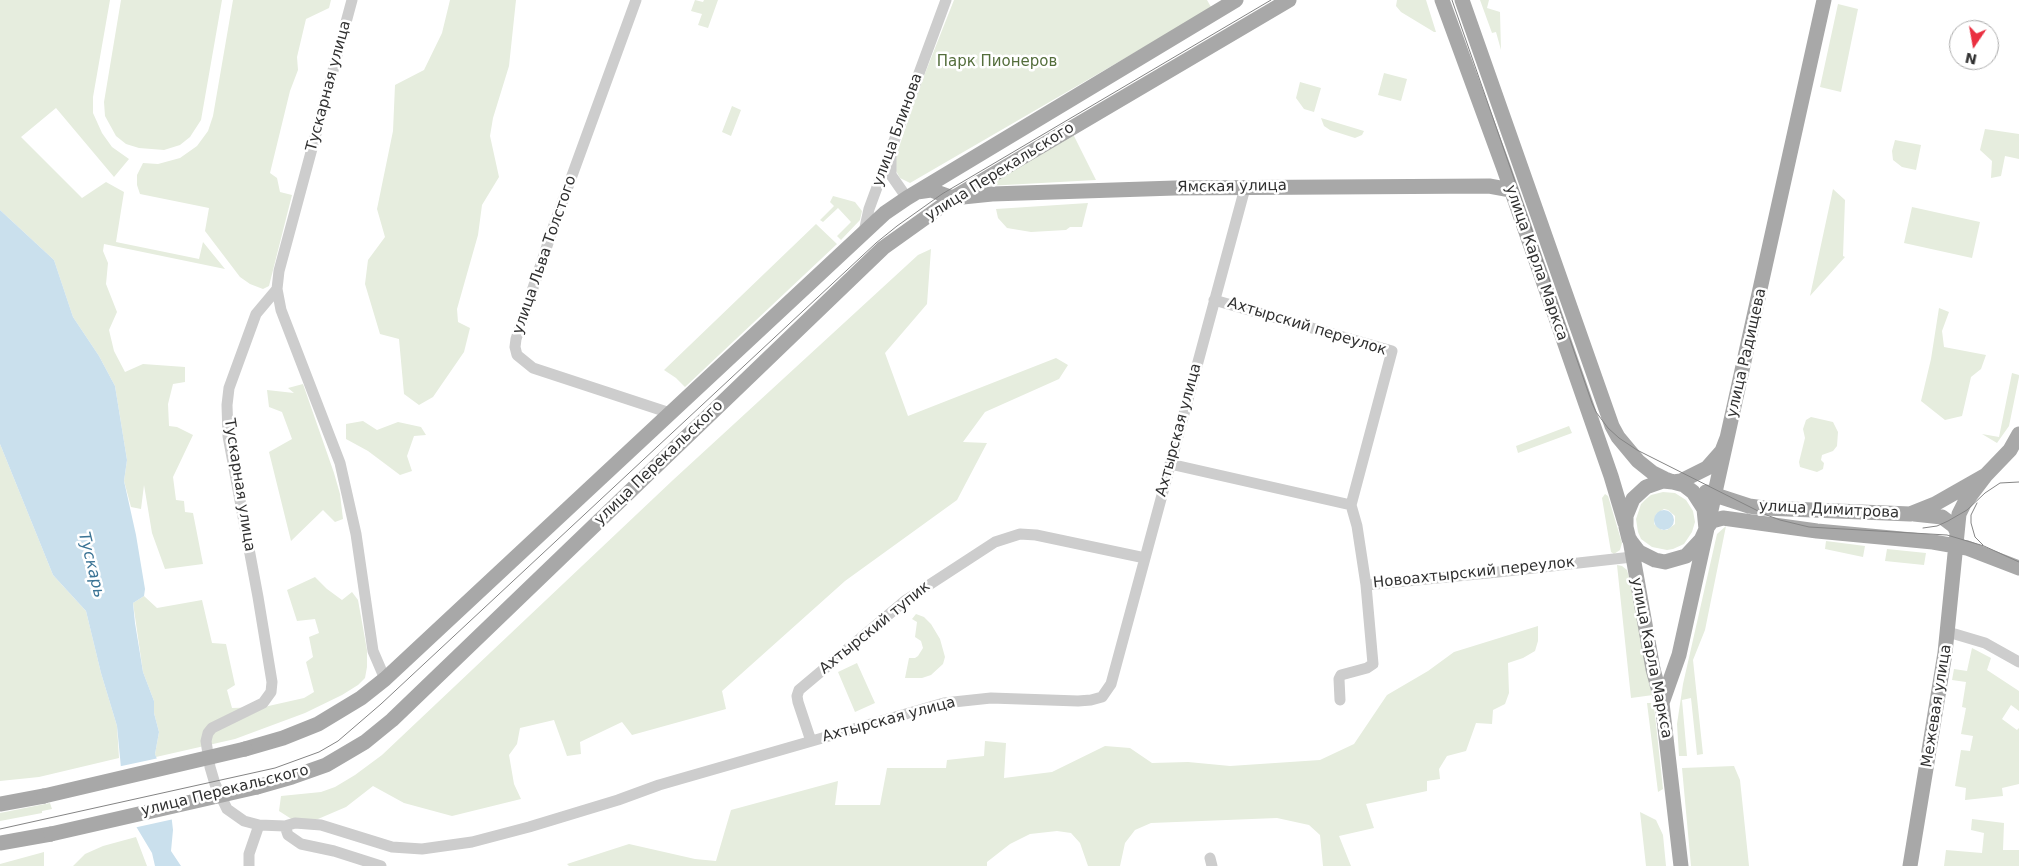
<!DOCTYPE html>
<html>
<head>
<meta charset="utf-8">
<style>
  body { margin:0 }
  #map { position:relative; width:2019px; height:866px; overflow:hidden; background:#fff; font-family:"DejaVu Sans",sans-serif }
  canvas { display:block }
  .north { position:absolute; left:1949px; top:20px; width:50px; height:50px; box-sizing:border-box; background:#fff; border:1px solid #acacac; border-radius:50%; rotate:192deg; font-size:14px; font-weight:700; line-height:20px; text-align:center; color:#303030 }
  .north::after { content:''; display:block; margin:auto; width:18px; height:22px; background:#ea2f40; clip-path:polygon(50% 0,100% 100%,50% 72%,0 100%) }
</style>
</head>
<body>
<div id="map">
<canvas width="2019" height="866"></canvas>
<div class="north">N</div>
</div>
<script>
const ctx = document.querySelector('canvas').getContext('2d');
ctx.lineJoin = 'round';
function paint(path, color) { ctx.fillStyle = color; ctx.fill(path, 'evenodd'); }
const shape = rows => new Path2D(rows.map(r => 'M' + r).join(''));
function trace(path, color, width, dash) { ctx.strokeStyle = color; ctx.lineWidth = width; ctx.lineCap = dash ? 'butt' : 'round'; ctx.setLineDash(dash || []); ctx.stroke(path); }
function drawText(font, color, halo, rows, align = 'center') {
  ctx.font = font + ' "DejaVu Sans",sans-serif'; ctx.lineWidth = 5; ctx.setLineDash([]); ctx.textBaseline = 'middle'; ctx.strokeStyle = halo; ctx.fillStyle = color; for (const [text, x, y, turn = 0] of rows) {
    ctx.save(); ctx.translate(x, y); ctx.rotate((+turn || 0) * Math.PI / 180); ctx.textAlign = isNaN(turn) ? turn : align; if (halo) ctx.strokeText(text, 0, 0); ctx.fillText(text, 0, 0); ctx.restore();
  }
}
const green = shape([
  [0,0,110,0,93,97,93,113,102,133,112,147,129,159,114,177,56,108,21,137,82,198,106,182,124,192,116,242,199,259,203,242,225,269,104,244,103,251,108,263,106,284,117,312,109,330,114,351,125,372,143,364,185,367,185,382,173,384,168,404,169,426,177,427,193,435,173,477,176,500,184,501,185,512,193,513,203,564,165,569,152,533,144,485,141,509,131,507,124,481,127,460,115,386,99,356,73,317,54,260,0,210],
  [121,0,222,0,201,120,190,137,180,145,164,150,139,148,126,144,116,136,105,116,104,102],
  [233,0,331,0,329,8,306,19,297,57,298,70,290,91,270,173,277,178,280,192,292,195,269,286,263,289,250,284,240,277,205,231,209,208,140,194,137,185,137,175,143,163,158,164,180,158,197,146,208,131,213,116],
  [450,0,516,0,509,66,493,118,490,136,499,177,482,205,478,235,457,309,458,322,470,328,464,352,433,397,419,405,404,394,399,339,380,334,365,284,368,260,385,237,377,209,393,131,395,85,424,70,442,33],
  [695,0,703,2,704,0,718,0,708,28,698,25,702,14,691,11],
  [954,0,1207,0,1211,7,1208,10,910,183,900,178,896,171,895,159,918,91],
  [1397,0,1426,0,1436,32,1434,32,1401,12,1396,6],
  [1480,0,1489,0,1487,8,1500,12,1501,50,1496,32,1492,33],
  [1838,4,1858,9,1841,92,1820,87],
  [1384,73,1407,79,1401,101,1378,95],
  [1300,82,1321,88,1314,112,1304,109,1296,98],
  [732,106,741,110,731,136,722,132],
  [1321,118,1364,131,1362,135,1355,138,1330,130,1324,126],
  [1985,129,2019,134,2019,159,2005,156,2001,176,1991,178,1992,161,1980,150],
  [1073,134,1096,180,987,186],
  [1895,140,1921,145,1916,170,1902,167,1893,160,1892,151],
  [1833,189,1845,200,1843,256,1845,257,1810,296],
  [833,196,855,202,862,211,860,220,841,240,837,236,851,222,838,208,823,222,820,220,834,206,830,202],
  [1088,203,1082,227,1070,227,1066,230,1031,232,1007,228,998,218,996,209],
  [1912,207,1980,222,1972,258,1904,243],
  [816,224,837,244,685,387,676,378,664,370],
  [931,249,927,304,885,353,908,416,1056,358,1068,365,1059,379,985,412,963,442,987,443,957,500,845,581,722,691,726,709,632,735,622,722,580,742,581,754,567,756,554,720,520,728,517,744,509,755,514,784,521,799,452,816,404,803,373,786,346,807,318,819,293,820,279,811,281,796,321,792,335,787,355,775,382,755,673,480,918,255],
  [1939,308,1949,312,1942,331,1944,347,1986,355,1981,369,1971,377,1962,416,1945,420,1921,401,1931,359],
  [2012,373,2019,375,2019,377,2009,426,1997,443,1982,434,1999,437],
  [303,384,334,473,340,494,343,519,335,522,323,510,291,541,269,452,292,439,282,412,269,407,267,390,294,393,288,388],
  [1811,417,1833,422,1838,432,1837,446,1833,451,1822,455,1821,460,1824,463,1823,469,1817,472,1800,467,1799,462,1805,438,1803,429,1806,420],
  [363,421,377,430,398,422,421,427,426,435,414,436,407,456,412,471,400,475,368,451,346,439,346,424],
  [1569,426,1572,433,1518,453,1516,446],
  [0,444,53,575,86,611,101,673,117,726,119,758,39,777,0,781],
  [1663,492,1675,493,1686,500,1693,511,1695,522,1692,532,1684,544,1673,549,1667,550,1652,547,1641,539,1638,532,1636,519,1641,504,1646,499,1651,495],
  [1664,509,1668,510,1675,516,1675,524,1667,530,1662,530,1654,524,1656,514],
  [1605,494,1608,496,1622,543,1620,550,1614,554,1611,552,1602,498],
  [1726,526,1705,630,1693,660,1703,754,1697,755,1691,698,1682,700,1687,756,1679,756,1677,724,1683,684,1717,534],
  [1826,541,1865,546,1863,557,1825,549],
  [1887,549,1926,553,1924,565,1885,561],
  [1617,565,1622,566,1627,570,1637,605,1653,695,1631,698],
  [315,577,327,589,342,600,352,592,358,600,367,650,367,667,365,678,358,685,342,695,305,713,235,739,156,757,155,754,159,732,154,713,154,701,143,672,133,603,144,596,157,608,202,600,212,643,226,644,235,685,227,690,232,708,264,707,304,698,314,692,306,662,313,657,309,637,319,633,315,619,297,621,287,590],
  [916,614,924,617,931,624,940,639,945,657,943,664,931,675,922,678,905,678,909,658,915,658,918,656,923,648,921,641,915,637,917,622,912,619],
  [1538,626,1538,641,1535,651,1523,658,1508,663,1509,693,1505,704,1493,710,1492,724,1476,723,1466,751,1447,756,1439,769,1440,779,1427,781,1427,791,1366,804,1374,828,1339,836,1351,866,1323,866,1320,835,1309,825,1277,818,1151,823,1135,830,1125,843,1120,866,1088,866,1080,843,1071,833,1057,831,1030,834,1010,844,987,862,987,866,569,866,567,864,629,844,695,859,716,861,731,810,838,781,835,805,880,805,887,768,946,768,947,760,984,756,985,741,1006,743,1004,778,1052,772,1105,746,1130,748,1152,763,1188,762,1230,766,1320,760,1354,744,1387,695,1428,671,1454,652],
  [1972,648,1991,658,1987,670,2019,691,2019,711,2011,705,2002,719,2017,730,2019,728,2019,784,2002,788,2003,796,1965,800,1966,788,1955,786,1961,750,1970,751,1973,736,1961,734,1966,708,1962,707,1966,682,1952,680,1954,669,1967,671],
  [857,663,875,703,855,712,838,672],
  [1647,703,1651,703,1654,706,1663,789,1658,792],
  [1734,766,1740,780,1749,866,1691,866,1682,768],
  [50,803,52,809,42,811,42,813,0,821,0,813],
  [1640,812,1656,820,1663,835,1666,866,1646,866],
  [1972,819,2004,823,2003,850,2019,850,2019,866,1944,866,1946,850,1982,853,1984,833,1971,830],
  [136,837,147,866,73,866,85,854,103,846],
  [44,852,44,866,0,866,0,864]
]);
const water = shape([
  [0,210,54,260,73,317,99,356,115,386,127,460,124,481,136,535,145,589,144,596,133,603,135,623,143,672,154,701,154,713,159,732,155,754,168,787,173,830,171,851,181,866,155,866,152,853,134,823,123,789,117,726,101,673,86,611,53,575,0,444],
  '1654 520a10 10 0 1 1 20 0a10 10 0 1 1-20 0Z'
]);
const pier = shape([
  [159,758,170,786,174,819,133,828,120,790,117,767]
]);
const minor = shape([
  [352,0,279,271,277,289,281,310,340,463,356,534,373,651,385,679],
  [636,0,554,225,516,339,515,347,517,355,533,368,670,413],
  [891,157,891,175,907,198],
  [864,232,869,209,946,0],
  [277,289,256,314,229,388,227,405,228,436,258,597,272,682,271,692,263,703,212,728,208,733,206,741,210,767,215,784,227,809,244,821,259,825,285,826,295,823,321,825,392,847,422,849,472,842,529,827,618,800,659,785,944,703,991,698,1078,701,1091,700,1102,697,1111,684,1245,188],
  [1214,300,1392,351,1351,505],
  [1170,464,1351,505,1357,526,1366,585,1373,664,1367,668,1341,675,1339,679,1340,700],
  [1366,585,1498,572,1632,557],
  [1948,632,1985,643,2019,662],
  [811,741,798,702,797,696,799,690,906,600,995,542,1020,534,1036,535,1145,558],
  [285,826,288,835,301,844,334,851,381,866],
  [1210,858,1212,866],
  [249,866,249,854,259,825]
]);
const major = shape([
  [1442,0,1504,169,1611,476,1625,523],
  [1462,0,1612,426,1618,437,1638,461,1653,473,1665,479,1673,482,1684,485,1693,492,1704,509,1706,529,1701,540,1686,556,1665,562,1655,560,1639,552,1629,539,1626,527,1626,516,1633,499,1646,487,1663,481,1673,482,1681,481,1707,468,1722,451,1727,438],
  [917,192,931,190,953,198,992,194,1175,188,1489,186,1511,190],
  [1706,492,1749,506,1764,508,1910,514,1935,504,1986,475,2010,450,2019,434],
  [1914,514,1942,517,1954,526,1957,532],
  [1706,529,1712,521,1723,518,1817,531,1933,542,1967,548,2019,568],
  [1630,540,1653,669,1662,703,1681,866],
  [1662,703,1679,655,1824,0],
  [245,749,283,738,318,724,361,698,385,679,885,213,907,198,1236,0],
  [257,787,292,777,326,765,365,742,392,720,883,248,953,198,1289,0],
  [0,804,44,796],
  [0,843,51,834],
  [1910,866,1945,653,1959,514,1964,504,1986,475]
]);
const tram = shape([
  [1452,0,1592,403,1596,412,1608,428,1619,438,1637,450,1764,514,1780,520,1809,527,1947,535,1984,546,2019,562],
  [1977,503,1971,515,1971,523,1975,537,1983,545],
  [1923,528,1937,526,1948,521,1967,510,1985,493,2000,483,2019,482],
  [0,829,275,768,319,752,338,741,381,704,876,243,897,226,942,194,1271,0]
]);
const majorBridge = shape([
  [44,796,245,749],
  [51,834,257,787]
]);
const parkNames = [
  ["Парк Пионеров",997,62]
];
const streetNames = [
  ["Тускарная улица",329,86,-75],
  ["улица Блинова",898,130,-70],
  ["улица Перекальского",1000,172,-32],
  ["Ямская улица",1232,187,-1],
  ["улица Льва Толстого",545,255,-71],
  ["улица Карла Маркса",1536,263,71],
  ["Ахтырский переулок",1307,327,17],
  ["улица Радищева",1747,353,-77],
  ["Ахтырская улица",1179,430,-75],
  ["улица Перекальского",659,463,-44],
  ["Тускарная улица",239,485,81],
  ["улица Димитрова",1829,510,3],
  ["Новоахтырский переулок",1474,573,-6],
  ["Ахтырский тупик",875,628,-39],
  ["улица Карла Маркса",1651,658,79],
  ["Межевая улица",1937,706,-81],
  ["Ахтырская улица",889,720,-15],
  ["улица Перекальского",225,791,-14]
];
const waterNames = [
  ["Тускарь",91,565,76]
];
paint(green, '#e6edde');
paint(water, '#cae0ed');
paint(pier, '#fff');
trace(minor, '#cdcdcd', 11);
trace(major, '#a8a8a8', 15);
trace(tram, '#858585', 1);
trace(majorBridge, '#a8a8a8', 15);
drawText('15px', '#546e3c', '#fff', parkNames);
drawText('15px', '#303030', '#fff', streetNames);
drawText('italic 16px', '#3b7495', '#fff', waterNames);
</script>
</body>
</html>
